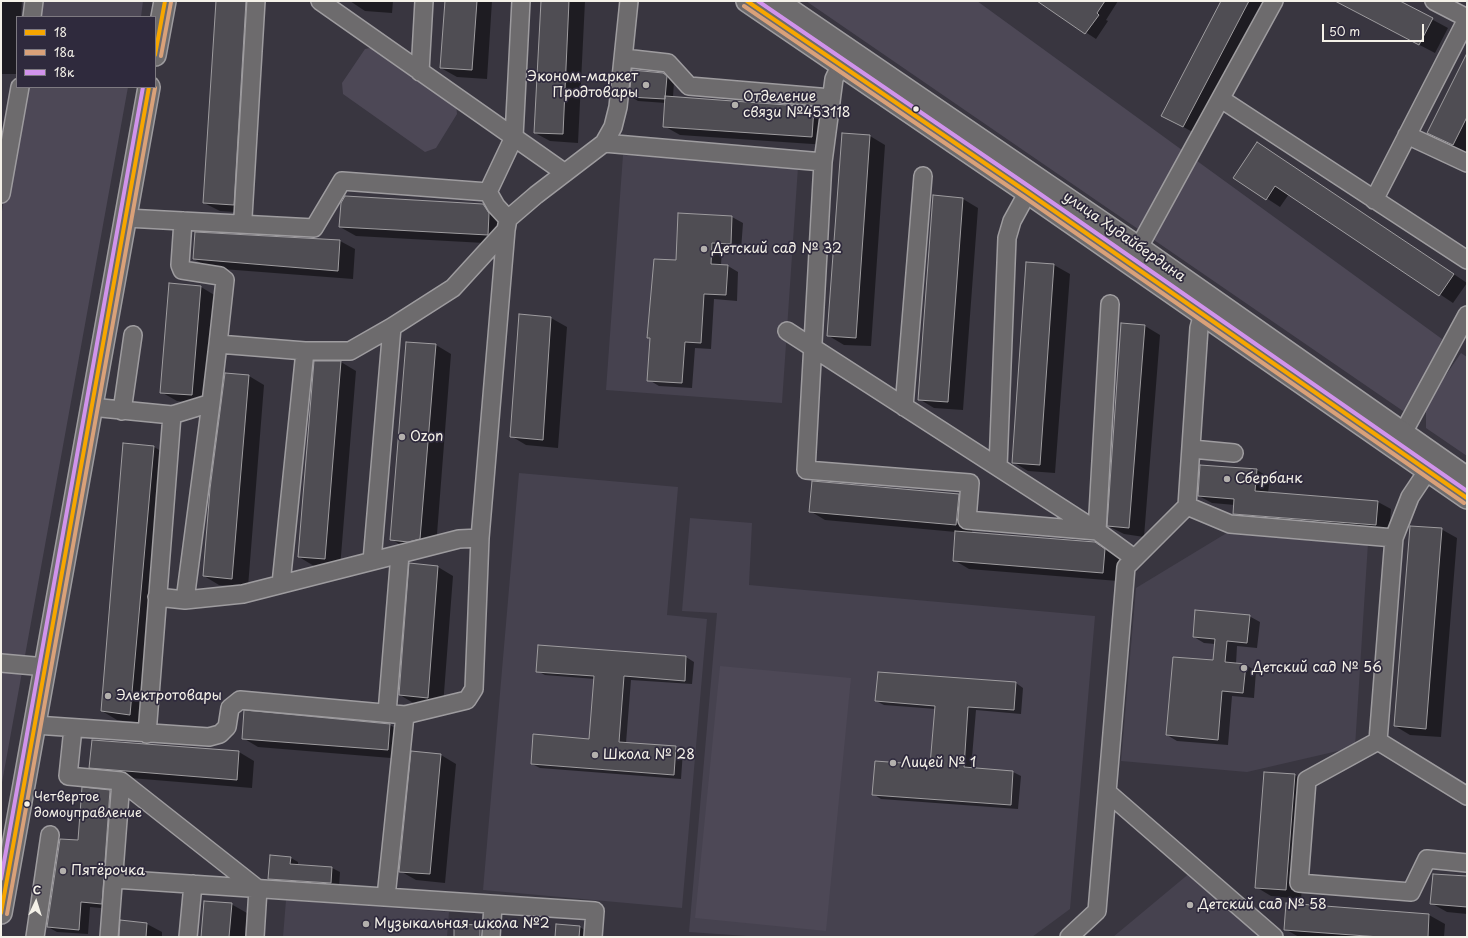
<!DOCTYPE html>
<html>
<head>
<meta charset="utf-8">
<style>
  body { margin:0 }
  #map { position:relative; width:1468px; height:938px; overflow:hidden; background:#393640; font-family:"Playpen Sans",sans-serif }
  canvas { display:block }
  .frame { position:absolute; inset:0; border:2px solid #f4f1e8; pointer-events:none }
  .legend { position:absolute; left:16px; top:16px; width:140px; height:72px; box-sizing:border-box; background:#2f2a3d; border:1px solid #7e7a81; margin:0; padding:5px 7px; list-style:none; font-size:12px; color:#f4f1e8 }
  .legend li { display:flex; align-items:center; gap:8px; height:20px }
  .legend b { width:20px; border:1px solid #7e7a81 }
  .north { position:absolute; left:16px; top:882px; width:40px; height:40px; -webkit-text-stroke:3px #2f2a3d; paint-order:stroke; rotate:4deg; font-size:11px; font-weight:700; line-height:16px; text-align:center; color:#f4f1e8 }
  .north::after { content:''; display:block; margin:auto; width:14px; height:18px; background:#f4f1e8; clip-path:polygon(50% 0,100% 100%,50% 72%,0 100%) }
  .scale { position:absolute; left:1322px; top:24px; width:102px; height:18px; box-sizing:border-box; border:2px solid #f4f1e8; border-top:0; padding-left:5px; font-size:12px; line-height:14px; white-space:nowrap; color:#f4f1e8; -webkit-text-stroke:3px #2f2a3d; paint-order:stroke }
</style>
</head>
<body>
<div id="map">
<canvas width="1468" height="938"></canvas>
<div class="frame"></div>
<ul class="legend">
<li><b style="height:5px;background:#f7a600"></b>18</li>
<li><b style="height:5px;background:#d9a179"></b>18а</li>
<li><b style="height:5px;background:#d193ec"></b>18к</li>
</ul>
<div class="north">С</div>
<div class="scale">50 m</div>
</div>
<script>
const ctx = document.querySelector('canvas').getContext('2d');
ctx.lineJoin = 'round';
function paint(path, color) { ctx.fillStyle = color; ctx.fill(path, 'evenodd'); }
const shape = rows => new Path2D(rows.map(r => 'M' + r).join(''));
function trace(path, color, width, dash) { ctx.strokeStyle = color; ctx.lineWidth = width; ctx.lineCap = dash ? 'butt' : 'round'; ctx.setLineDash(dash || []); ctx.stroke(path); }
function drawText(font, color, halo, rows, align = 'center') {
  ctx.font = font + ' "Playpen Sans",sans-serif'; ctx.lineWidth = 3.5; ctx.setLineDash([]); ctx.textBaseline = 'middle'; ctx.strokeStyle = halo; ctx.fillStyle = color; for (const [text, x, y, turn = 0] of rows) {
    ctx.save(); ctx.translate(x, y); ctx.rotate((+turn || 0) * Math.PI / 180); ctx.textAlign = isNaN(turn) ? turn : align; if (halo) ctx.strokeText(text, 0, 0); ctx.fillText(text, 0, 0); ctx.restore();
  }
}
const built = shape([
  [623,155,798,167,782,403,606,390],
  [519,473,678,487,667,615,707,619,682,908,483,890],
  [690,518,752,523,749,585,1095,616,1070,909,1032,937,761,937,689,932,717,613,682,611],
  [1230,531,1368,543,1355,747,1247,772,1121,761,1136,588],
  [1191,872,1266,937,1113,937],
  [286,900,449,912,447,937,283,937]
]);
const green = shape([
  [38,1,143,1,141,17,35,17],
  [806,1,977,1,1442,339,1411,408,1403,411],
  [375,47,456,105,457,114,436,148,425,152,343,94,342,83,365,49],
  [23,87,128,87,1,788,1,217],
  [1461,353,1467,357,1467,456,1426,428,1426,404],
  [720,666,851,678,826,931,695,918]
]);
const shadow = shape([
  [1,1,22,1,21,17,17,17,17,74,1,74],
  [217,1,262,1,249,213,220,211,204,203],
  [350,1,393,1,392,13,365,11],
  [446,1,492,1,487,79,457,77,441,68],
  [542,1,585,1,578,143,550,141,535,133],
  [1038,1,1118,1,1106,20,1108,21,1096,39],
  [1222,1,1269,1,1198,135,1178,124],
  [1335,1,1398,1,1448,28,1435,53],
  [1467,56,1467,153,1428,133],
  [663,73,674,82,673,97,813,108,829,116,827,145,680,135,664,126,666,103,638,101,630,96],
  [870,136,885,145,871,346,844,345,829,336],
  [1270,151,1467,283,1453,303,1289,194,1280,207,1234,177],
  [934,197,963,199,978,208,963,410,934,408,919,399],
  [483,205,499,214,503,244,356,236,340,227],
  [679,214,732,217,743,223,741,250,722,249,721,265,728,266,738,272,737,301,714,299,711,349,695,348,692,388,659,386,649,380,651,339,648,338,677,261],
  [340,241,355,249,353,279,209,268,194,259],
  [1027,263,1054,265,1070,274,1055,473,1028,471,1013,462],
  [201,287,216,296,207,404,177,401,161,392],
  [520,315,551,318,567,327,558,448,526,445,511,436],
  [1145,326,1160,335,1144,537,1124,534,1108,526],
  [407,343,436,345,451,354,436,547,406,548,391,539],
  [341,362,356,371,340,568,314,566,299,557],
  [249,376,264,385,248,587,219,585,204,576],
  [124,444,154,447,170,456,145,723,117,720,102,711],
  [1257,470,1270,478,1268,493,1378,502,1391,509,1389,532,1247,521,1234,514,1235,505,1212,503,1199,496],
  [959,495,974,504,972,533,1095,543,1120,559,1118,581,969,569,954,560,956,532,825,520,810,511],
  [1441,529,1457,538,1441,737,1410,735,1395,726],
  [438,567,453,576,443,706,415,704,400,695],
  [1249,616,1260,622,1257,648,1237,646,1236,664,1246,665,1256,671,1254,698,1232,696,1228,745,1177,741,1167,735,1214,661,1215,644,1204,643,1194,637],
  [539,646,686,657,694,662,692,684,631,680,626,743,676,747,683,751,681,779,540,768,532,764,590,740,595,679,545,675,537,671],
  [1016,683,1023,688,1021,714,976,710,971,769,1013,772,1021,776,1018,809,881,799,873,794,931,766,936,709,884,705,876,701],
  [390,725,405,734,403,759,258,747,243,738],
  [93,741,239,752,254,761,252,788,106,776,90,767],
  [441,755,456,764,445,883,416,880,400,871],
  [1295,775,1310,784,1301,899,1271,896,1256,887],
  [83,788,110,791,119,796,111,909,90,907,88,934,57,932,48,927,79,841],
  [291,858,298,862,298,865,332,868,340,872,339,887,277,883,269,879],
  [1467,877,1467,914,1447,912,1431,903],
  [231,904,247,913,245,937,202,937],
  [1287,904,1429,915,1445,924,1444,937,1299,937,1285,929],
  [121,921,147,924,162,932,162,937,120,937],
  [455,925,480,926,496,935,496,937,455,937],
  [580,927,595,937,556,937]
]);
const building = shape([
  [216,1,246,1,234,205,203,203,216,1],
  [445,1,477,1,472,70,440,68,445,1],
  [541,1,569,1,563,134,534,133,541,1],
  [1037,1,1105,1,1097,13,1099,15,1085,34,1037,1],
  [1221,1,1249,1,1183,127,1161,116,1221,1],
  [1335,1,1400,1,1433,18,1419,45,1335,1],
  [1467,53,1467,117,1453,145,1427,133,1467,53],
  [632,70,663,73,667,76,665,99,629,97,632,70],
  [665,96,814,107,812,137,663,127,665,96],
  [842,133,870,135,856,338,827,336,842,133],
  [1257,142,1454,274,1439,296,1275,186,1266,200,1233,178,1257,142],
  [933,195,963,198,948,402,918,400,933,195],
  [345,196,483,204,489,213,488,235,339,227,341,203,345,196],
  [678,213,732,216,731,244,712,243,711,264,728,265,726,295,704,294,701,343,685,342,682,383,647,381,650,338,647,338,654,259,676,260,678,213],
  [195,232,340,240,338,271,193,259,195,232],
  [1026,262,1054,264,1040,465,1012,463,1026,262],
  [169,283,201,286,192,395,160,393,169,283],
  [519,314,551,317,543,440,510,437,519,314],
  [1121,323,1145,325,1129,528,1107,526,1121,323],
  [406,342,436,344,420,539,408,542,390,540,406,342],
  [314,361,341,361,325,559,298,557,314,361],
  [225,373,249,375,232,579,203,576,210,489,225,373],
  [123,443,154,446,130,715,101,711,123,443],
  [1200,465,1257,469,1255,491,1378,501,1376,525,1233,514,1234,499,1198,496,1200,465],
  [812,481,959,494,956,525,809,512,812,481],
  [1410,526,1442,528,1426,729,1394,726,1410,526],
  [955,531,1095,542,1105,549,1103,573,953,561,955,531],
  [409,563,438,566,428,698,399,695,409,563],
  [1195,610,1250,615,1247,643,1227,641,1225,662,1246,664,1243,693,1222,691,1218,740,1166,735,1173,657,1213,660,1215,639,1193,637,1195,610],
  [538,645,686,656,685,681,624,676,619,742,676,746,674,775,531,764,533,734,589,739,594,676,536,672,538,645],
  [878,672,1016,682,1014,710,968,707,964,767,1013,771,1011,805,872,795,875,761,930,765,935,706,875,701,878,672],
  [244,710,390,724,388,750,242,739,244,710],
  [92,740,239,751,237,780,89,768,92,740],
  [411,751,441,754,430,874,399,872,411,751],
  [1264,772,1295,774,1286,890,1255,888,1264,772],
  [82,787,110,790,102,904,81,902,79,930,47,927,60,839,78,840,82,787],
  [270,855,291,857,290,864,332,867,331,883,268,879,270,855],
  [1433,874,1467,876,1467,907,1430,904,1433,874],
  [204,901,232,903,229,937,201,937,204,901],
  [1286,903,1429,914,1428,937,1380,937,1284,930,1286,903],
  [120,920,147,923,146,937,119,937,120,920],
  [454,924,480,925,480,937,454,937,454,924],
  [556,924,580,926,579,937,555,937,556,924]
]);
const minor = shape([
  [320,1,565,173],
  [1434,1,1467,18],
  [32,17,34,1],
  [846,53,834,79,823,162,806,470,970,483,967,520,1097,531,1134,558],
  [624,58,668,63,689,86,831,98],
  [420,72,424,1],
  [1221,99,1467,260],
  [1407,135,1467,163],
  [604,143,823,162],
  [488,192,514,137,521,1],
  [1,194,20,87],
  [1374,200,1467,19],
  [243,217,256,1],
  [126,218,314,228,342,181,488,192,496,206,508,219],
  [183,221,180,265,182,270,220,276,225,280,218,344],
  [1133,258,1274,1],
  [787,331,1097,531,1110,304],
  [91,407,172,415,211,403,218,344,305,351,350,351,392,327,453,288,506,230,508,219,536,195,604,143,613,127,618,107,629,1],
  [904,407,923,176],
  [122,411,133,335],
  [1397,444,1467,315],
  [1192,449,1234,453],
  [998,467,1007,238,1012,221,1034,181],
  [1187,506,1230,524,1394,538],
  [372,561,392,327],
  [281,584,305,351],
  [157,597,185,600,243,594,459,539,480,538],
  [185,600,211,403],
  [1,663,46,667],
  [387,713,400,554],
  [35,725,209,737,220,734,227,727,230,708,240,700,405,715,467,700,474,689,480,538,506,230],
  [73,728,68,776,121,781,109,937],
  [147,734,172,415],
  [1378,741,1394,538,1410,497,1434,461],
  [121,781,258,889,255,937],
  [1107,792,1274,937],
  [1467,796,1378,741,1307,780,1299,883,1411,892,1427,859,1467,863],
  [114,879,595,911,593,937],
  [386,897,405,715],
  [35,937,50,835],
  [188,937,193,884],
  [491,937,493,905],
  [1069,937,1097,911,1126,567,1187,506,1199,328,1203,313,1209,304]
]);
const major = shape([
  [747,1,1027,192,1467,498],
  [777,1,1139,248,1467,478],
  [155,55,165,1],
  [1,913,149,87]
]);
const bus1 = shape([
  [747,1,1027,192,1467,498],
  [155,55,165,1],
  [1,913,149,87]
]);
const bus2 = shape([
  [744,6,1024,197,1464,503],
  [161,56,171,2],
  [7,914,155,88]
]);
const bus3 = shape([
  [758,1,1030,187,1467,491],
  [1,879,143,87]
]);
const markers = [
  [646,85,4,"#b3b0ad"],
  [735,105,4,"#b3b0ad"],
  [916,109,3.5,"#f4f1e8"],
  [704,249,4,"#b3b0ad"],
  [402,437,4,"#b3b0ad"],
  [1227,479,4,"#b3b0ad"],
  [1244,668,4,"#b3b0ad"],
  [108,696,4,"#b3b0ad"],
  [595,755,4,"#b3b0ad"],
  [893,763,4,"#b3b0ad"],
  [27,804,3.5,"#f4f1e8"],
  [63,871,4,"#b3b0ad"],
  [1190,905,4,"#b3b0ad"],
  [366,924,4,"#b3b0ad"]
];
const busNames = [
  ["Четвертое",34,797],
  ["домоуправление",34,813]
];
const poiNames = [
  ["Эконом-маркет",638,77,"right"],
  ["Продтовары",638,93,"right"],
  ["Отделение",743,97],
  ["связи №453118",743,113],
  ["Детский сад № 32",712,249],
  ["Ozon",410,437],
  ["Сбербанк",1235,479],
  ["Детский сад № 56",1252,668],
  ["Электротовары",116,696],
  ["Школа № 28",603,755],
  ["Лицей № 1",901,763],
  ["Пятёрочка",71,871],
  ["Детский сад № 58",1198,905],
  ["Музыкальная школа №2",374,924]
];
const streetNames = [
  ["улица Худайбердина",1124,237,35]
];
paint(built, '#46424f');
paint(green, '#4d4856');
paint(shadow, '#0007');
paint(building, '#4f4d53');
trace(building, '#9e9c9f', 1);
trace(minor, '#9e9c9f', 20);
trace(major, '#9e9c9f', 24);
trace(minor, '#6d6b6d', 17);
trace(major, '#6d6b6d', 21);
trace(bus1, '#f7a600', 4);
trace(bus2, '#d9a179', 4);
trace(bus3, '#d193ec', 4);
for (const [x, y, r, color] of markers) { const dot = new Path2D(); dot.arc(x, y, r, 0, 2 * Math.PI); ctx.fillStyle = color; ctx.fill(dot); trace(dot, '#2f2a3d', 1.5); }
drawText('13px', '#f4f1e8', '#2f2a3d', busNames, 'left');
drawText('14px', '#f4f1e8', '#2f2a3d', poiNames, 'left');
drawText('14px', '#f4f1e8', '#2f2a3d', streetNames);
</script>
</body>
</html>
